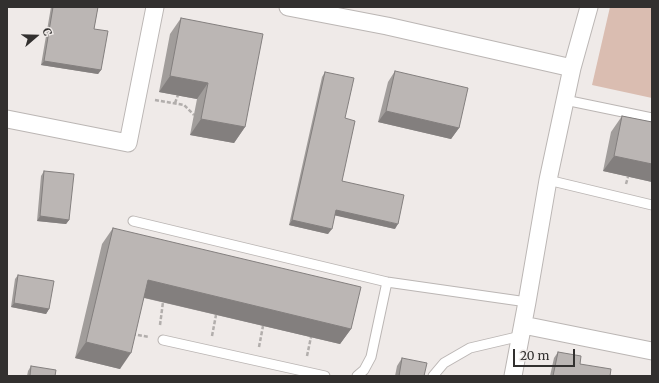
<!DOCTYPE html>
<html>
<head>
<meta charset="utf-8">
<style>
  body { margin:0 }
  #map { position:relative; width:659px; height:383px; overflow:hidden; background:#efeae8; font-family:Merriweather,serif }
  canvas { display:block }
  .frame { position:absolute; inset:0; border:8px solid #32302f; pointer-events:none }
  .north { position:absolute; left:16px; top:16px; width:40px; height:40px; -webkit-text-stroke:3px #efeae8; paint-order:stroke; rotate:70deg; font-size:11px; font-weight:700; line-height:16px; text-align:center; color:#32302f }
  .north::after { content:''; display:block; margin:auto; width:14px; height:18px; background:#32302f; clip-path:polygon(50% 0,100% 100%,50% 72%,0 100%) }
  .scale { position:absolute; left:513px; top:349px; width:62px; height:18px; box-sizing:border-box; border:2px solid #32302f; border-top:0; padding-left:5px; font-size:12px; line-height:14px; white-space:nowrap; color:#32302f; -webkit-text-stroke:3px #efeae8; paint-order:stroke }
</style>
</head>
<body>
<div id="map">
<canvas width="659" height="383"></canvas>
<div class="frame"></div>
<div class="north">С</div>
<div class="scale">20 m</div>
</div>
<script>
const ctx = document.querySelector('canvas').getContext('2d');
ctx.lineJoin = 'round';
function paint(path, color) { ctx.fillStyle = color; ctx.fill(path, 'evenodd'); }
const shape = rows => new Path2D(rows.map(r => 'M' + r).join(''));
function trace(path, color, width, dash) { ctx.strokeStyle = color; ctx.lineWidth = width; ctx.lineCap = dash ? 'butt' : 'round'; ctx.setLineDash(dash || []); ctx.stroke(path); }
const green = shape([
  [610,7,652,7,652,98,592,85]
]);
const path = shape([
  [155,100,184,105,194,115],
  [175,103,178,95],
  [626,184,628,177],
  [160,325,163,302],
  [132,334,149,337],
  [212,336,216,315],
  [259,347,263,326],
  [307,356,311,337]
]);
const lane = shape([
  [565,100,652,118],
  [548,180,652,205],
  [133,221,387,282,527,302],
  [163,340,325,376],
  [357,376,364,370,371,357,387,282],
  [433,376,444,363,470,348,521,336]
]);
const street = shape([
  [288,7,387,26,572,68],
  [7,119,128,143,155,7],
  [523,325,652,351],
  [513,376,527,302,548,180,572,68,589,7]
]);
const wall = shape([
  [51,7,98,7,94,29,101,70,98,74,41,65],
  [181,18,245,127,234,143,190,135,197,99,159,92,170,34],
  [395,71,459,128,451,139,378,122,388,82],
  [325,72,345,118,342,181,395,229,335,215,328,234,289,225,322,77],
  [622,116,652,122,652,182,603,171,611,132],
  [44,171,69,220,66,224,37,221,41,176],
  [113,228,351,329,340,344,144,298,120,369,75,358,102,244],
  [18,275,49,309,46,314,11,307,15,279],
  [558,352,580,364,610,376,550,376,554,358],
  [402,358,424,376,395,376,397,366],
  [31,366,55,376,27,376,28,371]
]);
const shadedWall = shape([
  [44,61,101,70,98,74,41,65],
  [170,76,208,83,197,99,159,92],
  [386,111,459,128,451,139,378,122],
  [201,119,245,127,234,143,190,135],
  [614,156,652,164,652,182,603,171],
  [336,210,398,224,395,229,333,215],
  [40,216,69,220,66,224,37,221],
  [292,220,332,229,328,234,289,225],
  [148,280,351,329,340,344,137,296],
  [14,303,49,309,46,314,11,307],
  [86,342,131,353,120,369,75,358]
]);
const building = shape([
  [53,7,98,7,94,29,108,31,101,70,44,61,53,7],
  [181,18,263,34,245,127,201,119,208,83,170,76,181,18],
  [395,71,468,88,459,128,386,111,395,71],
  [325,72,354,78,345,118,355,121,342,181,404,195,398,224,336,210,332,229,292,220,325,72],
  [622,116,652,122,652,164,614,156,622,116],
  [44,171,74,174,69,220,40,216,44,171],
  [113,228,361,287,351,329,148,280,131,353,86,342,113,228],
  [18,275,54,281,49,309,14,303,18,275],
  [558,352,581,356,580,364,611,369,610,376,553,376,558,352],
  [402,358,427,363,424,376,399,376,402,358],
  [31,366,56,370,55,376,30,376,31,366]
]);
paint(green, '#dabdb1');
trace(lane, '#bbb6b4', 11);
trace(street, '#bbb6b4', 19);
trace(path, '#b2aeac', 2.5, [4, 2]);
trace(lane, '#fff', 9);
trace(street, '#fff', 17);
paint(wall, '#a19d9b');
paint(shadedWall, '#837f7e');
paint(building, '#bbb6b4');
trace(building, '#837f7e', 1);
</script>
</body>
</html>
